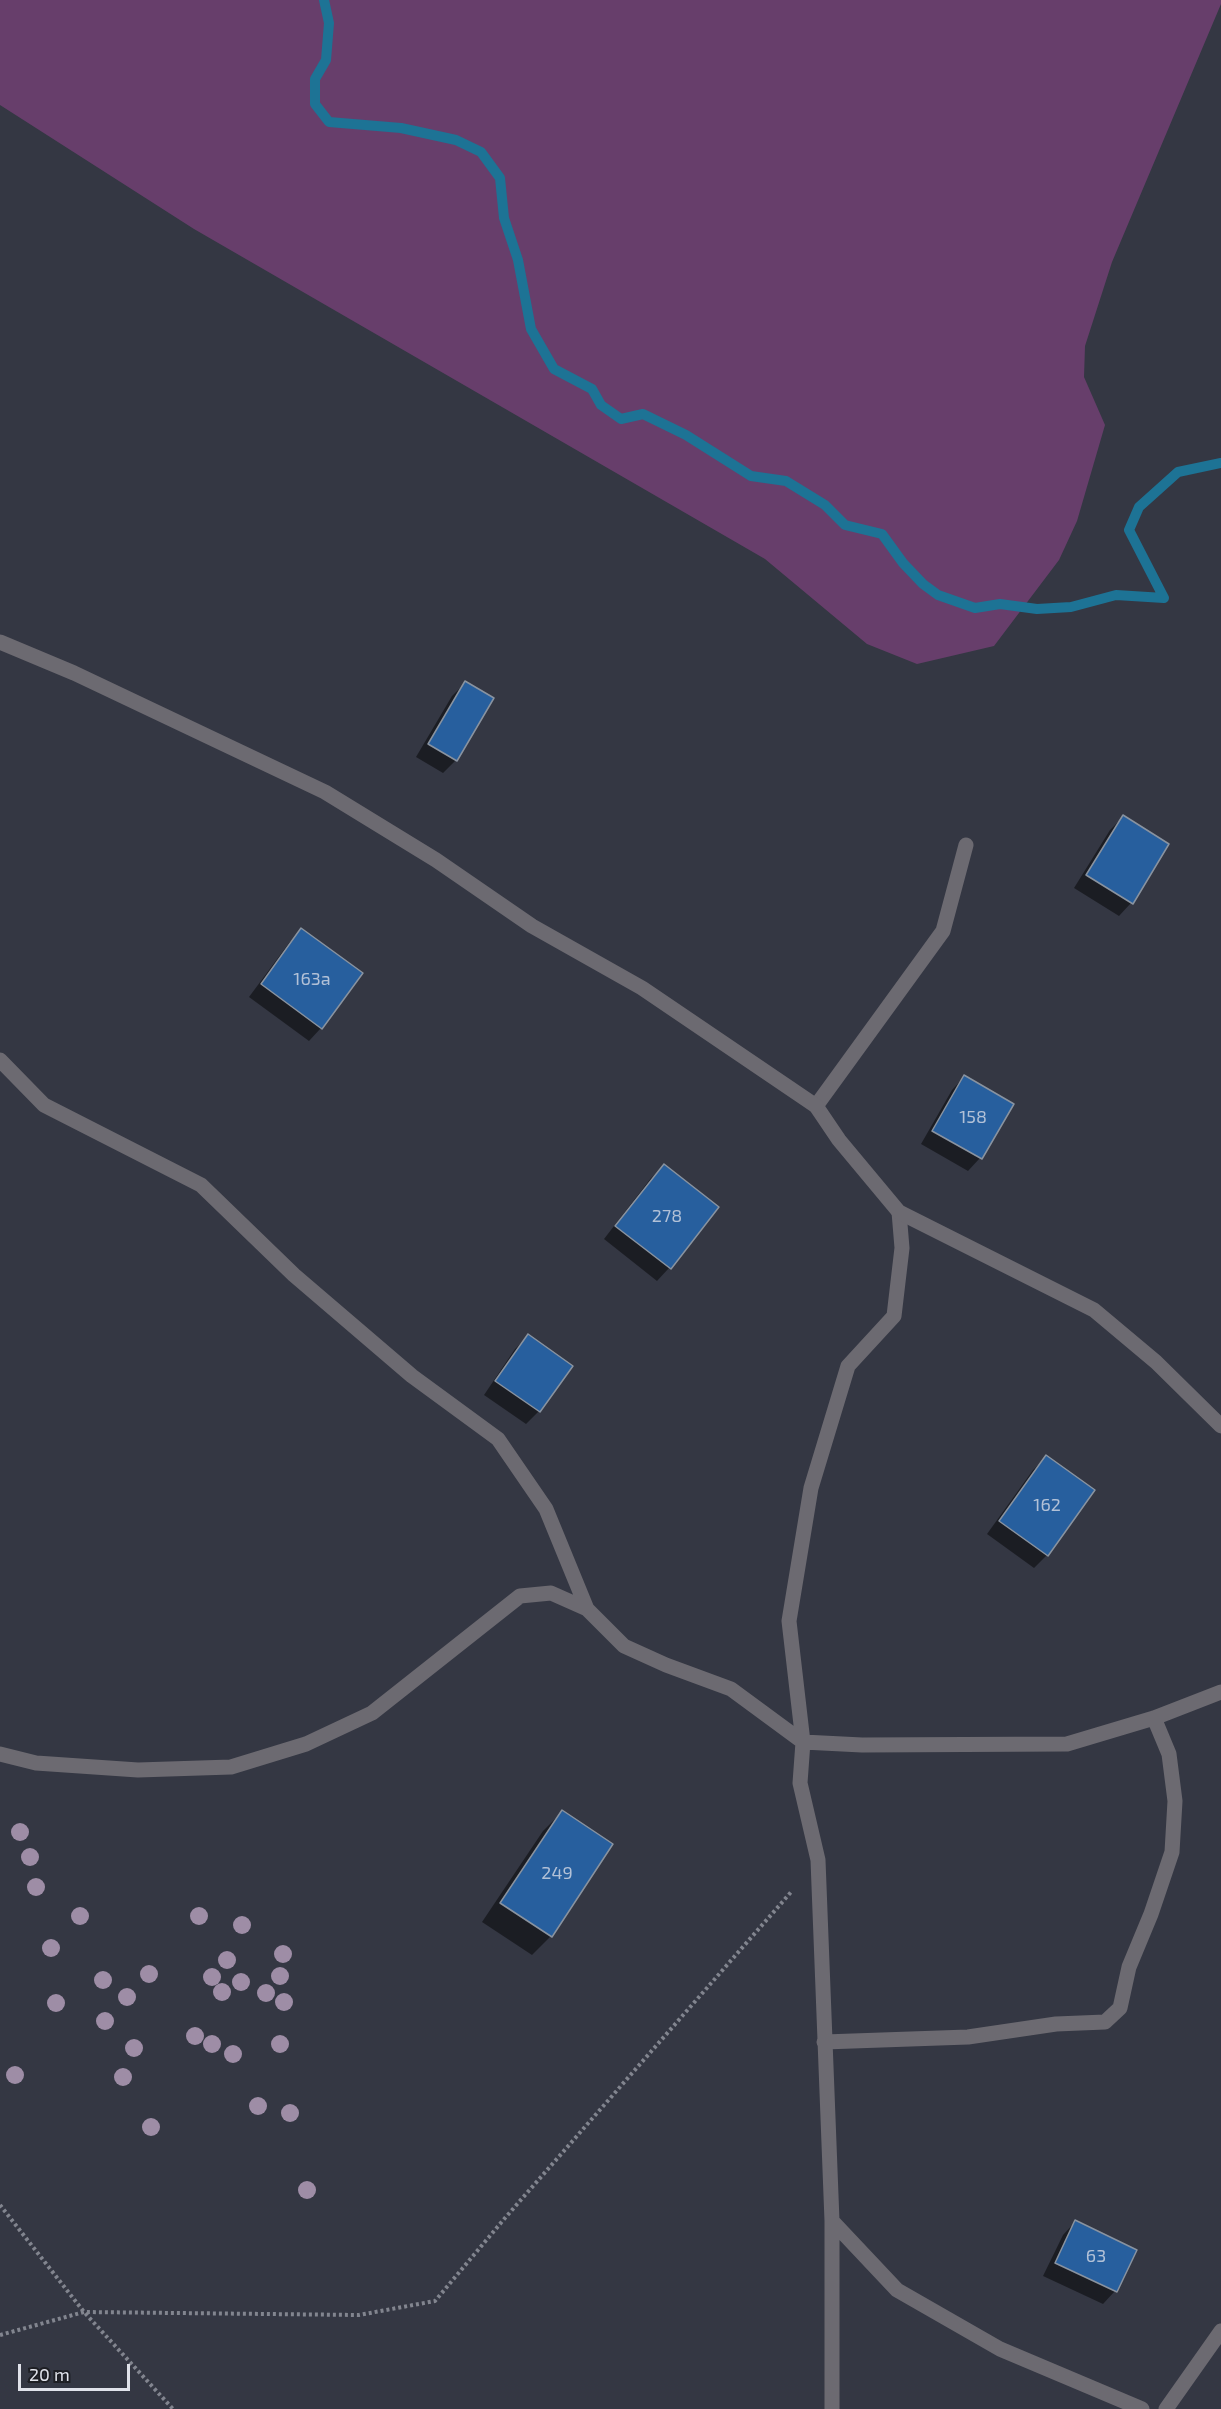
<!DOCTYPE html>
<html>
<head>
<meta charset="utf-8">
<style>
  body { margin:0 }
  #map { position:relative; width:1221px; height:2409px; overflow:hidden; background:#343743; font-family:"Exo 2",sans-serif }
  canvas { display:block }
  .scale { position:absolute; left:18px; top:2364px; width:112px; height:27px; box-sizing:border-box; border:3px solid #e0e2ea; border-top:0; padding-left:8px; font-size:18px; line-height:21px; white-space:nowrap; color:#e0e2ea; -webkit-text-stroke:4px #1e1f24; paint-order:stroke }
</style>
</head>
<body>
<div id="map">
<canvas width="1221" height="2409"></canvas>
<div class="scale">20 m</div>
</div>
<script>
const ctx = document.querySelector('canvas').getContext('2d');
ctx.lineJoin = 'round';
function paint(path, color) { ctx.fillStyle = color; ctx.fill(path, 'evenodd'); }
const shape = rows => new Path2D(rows.map(r => 'M' + r).join(''));
function trace(path, color, width, dash) { ctx.strokeStyle = color; ctx.lineWidth = width; ctx.lineCap = dash ? 'butt' : 'round'; ctx.setLineDash(dash || []); ctx.stroke(path); }
function drawText(font, color, halo, rows, align = 'center') {
  ctx.font = font + ' "Exo 2",sans-serif'; ctx.lineWidth = 4.5; ctx.setLineDash([]); ctx.textBaseline = 'middle'; ctx.strokeStyle = halo; ctx.fillStyle = color; for (const [text, x, y, turn = 0] of rows) {
    ctx.save(); ctx.translate(x, y); ctx.rotate((+turn || 0) * Math.PI / 180); ctx.textAlign = isNaN(turn) ? turn : align; if (halo) ctx.strokeText(text, 0, 0); ctx.fillText(text, 0, 0); ctx.restore();
  }
}
const green = shape([
  [0,0,1221,0,1221,4,1112,262,1085,346,1084,377,1105,425,1077,521,1059,560,994,646,917,664,867,644,765,559,194,229,0,105]
]);
const shadow = shape([
  [465,683,456,760,443,773,416,757,452,696],
  [1123,817,1131,903,1119,916,1074,888,1110,830],
  [301,930,321,1028,309,1041,249,997,289,943],
  [964,1077,1012,1104,980,1158,968,1171,921,1144,952,1090],
  [664,1166,717,1207,669,1268,657,1281,604,1239,651,1178],
  [528,1336,571,1366,539,1411,526,1424,484,1395,515,1349],
  [1046,1457,1047,1555,1034,1568,987,1534,1033,1470],
  [562,1812,551,1936,532,1955,482,1922,543,1831],
  [1075,2222,1135,2250,1115,2291,1103,2304,1043,2276,1063,2235]
]);
const stream = shape([
  [324,0,329,23,326,60,315,79,315,104,329,122,401,128,456,140,481,152,500,178,504,218,518,260,531,329,554,369,592,389,601,405,621,419,643,414,686,435,751,476,786,481,825,505,845,525,882,534,903,563,923,584,938,595,975,608,1000,604,1037,609,1071,607,1116,595,1164,598,1129,530,1139,507,1178,472,1221,463]
]);
const building = shape([
  [465,681,494,698,457,761,428,744,465,681],
  [1123,815,1169,844,1133,904,1086,875,1123,815],
  [301,928,363,973,322,1029,261,984,301,928],
  [964,1075,1014,1104,982,1159,932,1131,964,1075],
  [664,1164,719,1207,671,1269,615,1226,664,1164],
  [528,1334,573,1366,540,1412,495,1381,528,1334],
  [1046,1455,1095,1490,1048,1556,999,1521,1046,1455],
  [562,1810,613,1844,552,1937,500,1903,562,1810],
  [1075,2220,1137,2250,1117,2292,1055,2263,1075,2220]
]);
const path = shape([
  [0,2205,84,2312,173,2409],
  [0,2335,84,2312,359,2315,435,2301,505,2218,792,1891]
]);
const service = shape([
  [0,1060,44,1105,201,1185,294,1275,412,1376,498,1439,546,1509,587,1609],
  [816,1106,943,931,966,845],
  [0,1754,36,1763,138,1770,231,1767,306,1744,372,1713,520,1596,551,1593,587,1609,624,1646,666,1665,731,1689,803,1742,862,1745,1067,1744,1154,1718,1221,1692],
  [824,2042,968,2037,1056,2024,1105,2022,1120,2008,1129,1967,1151,1914,1172,1852,1175,1801,1169,1754,1154,1718],
  [832,2221,897,2290,1000,2349,1142,2409],
  [832,2409,832,2221,818,1860,800,1783,803,1742,789,1621,811,1488,848,1366,894,1316,902,1248,899,1212],
  [1166,2409,1221,2331]
]);
const minor = shape([
  [0,642,74,673,325,792,436,860,532,926,642,988,816,1106,839,1140,899,1212,1094,1310,1156,1362,1221,1426]
]);
const trees = [
  [20,1832],
  [30,1857],
  [36,1887],
  [80,1916],
  [199,1916],
  [242,1925],
  [51,1948],
  [283,1954],
  [227,1960],
  [149,1974],
  [280,1976],
  [212,1977],
  [103,1980],
  [241,1982],
  [222,1992],
  [266,1993],
  [127,1997],
  [284,2002],
  [56,2003],
  [105,2021],
  [195,2036],
  [212,2044],
  [280,2044],
  [134,2048],
  [233,2054],
  [15,2075],
  [123,2077],
  [258,2106],
  [290,2113],
  [151,2127],
  [307,2190]
];
const numberNames = [
  ["163а",312,979],
  ["158",973,1117],
  ["278",667,1216],
  ["162",1047,1505],
  ["249",557,1873],
  ["63",1096,2256]
];
paint(green, '#673e6b');
paint(shadow, '#0007');
trace(stream, '#1d7395', 10);
paint(building, '#275f9e');
trace(building, '#8993a0', 1.5);
trace(path, '#82858f', 4, [3, 3]);
trace(service, '#6c6a71', 15);
trace(minor, '#6c6a71', 15);
ctx.fillStyle = '#9e8da6';
for (const [x, y] of trees) { ctx.beginPath(); ctx.arc(x, y, 9, 0, 2 * Math.PI); ctx.fill(); }
drawText('18px', '#b2c1d7', null, numberNames);
</script>
</body>
</html>
